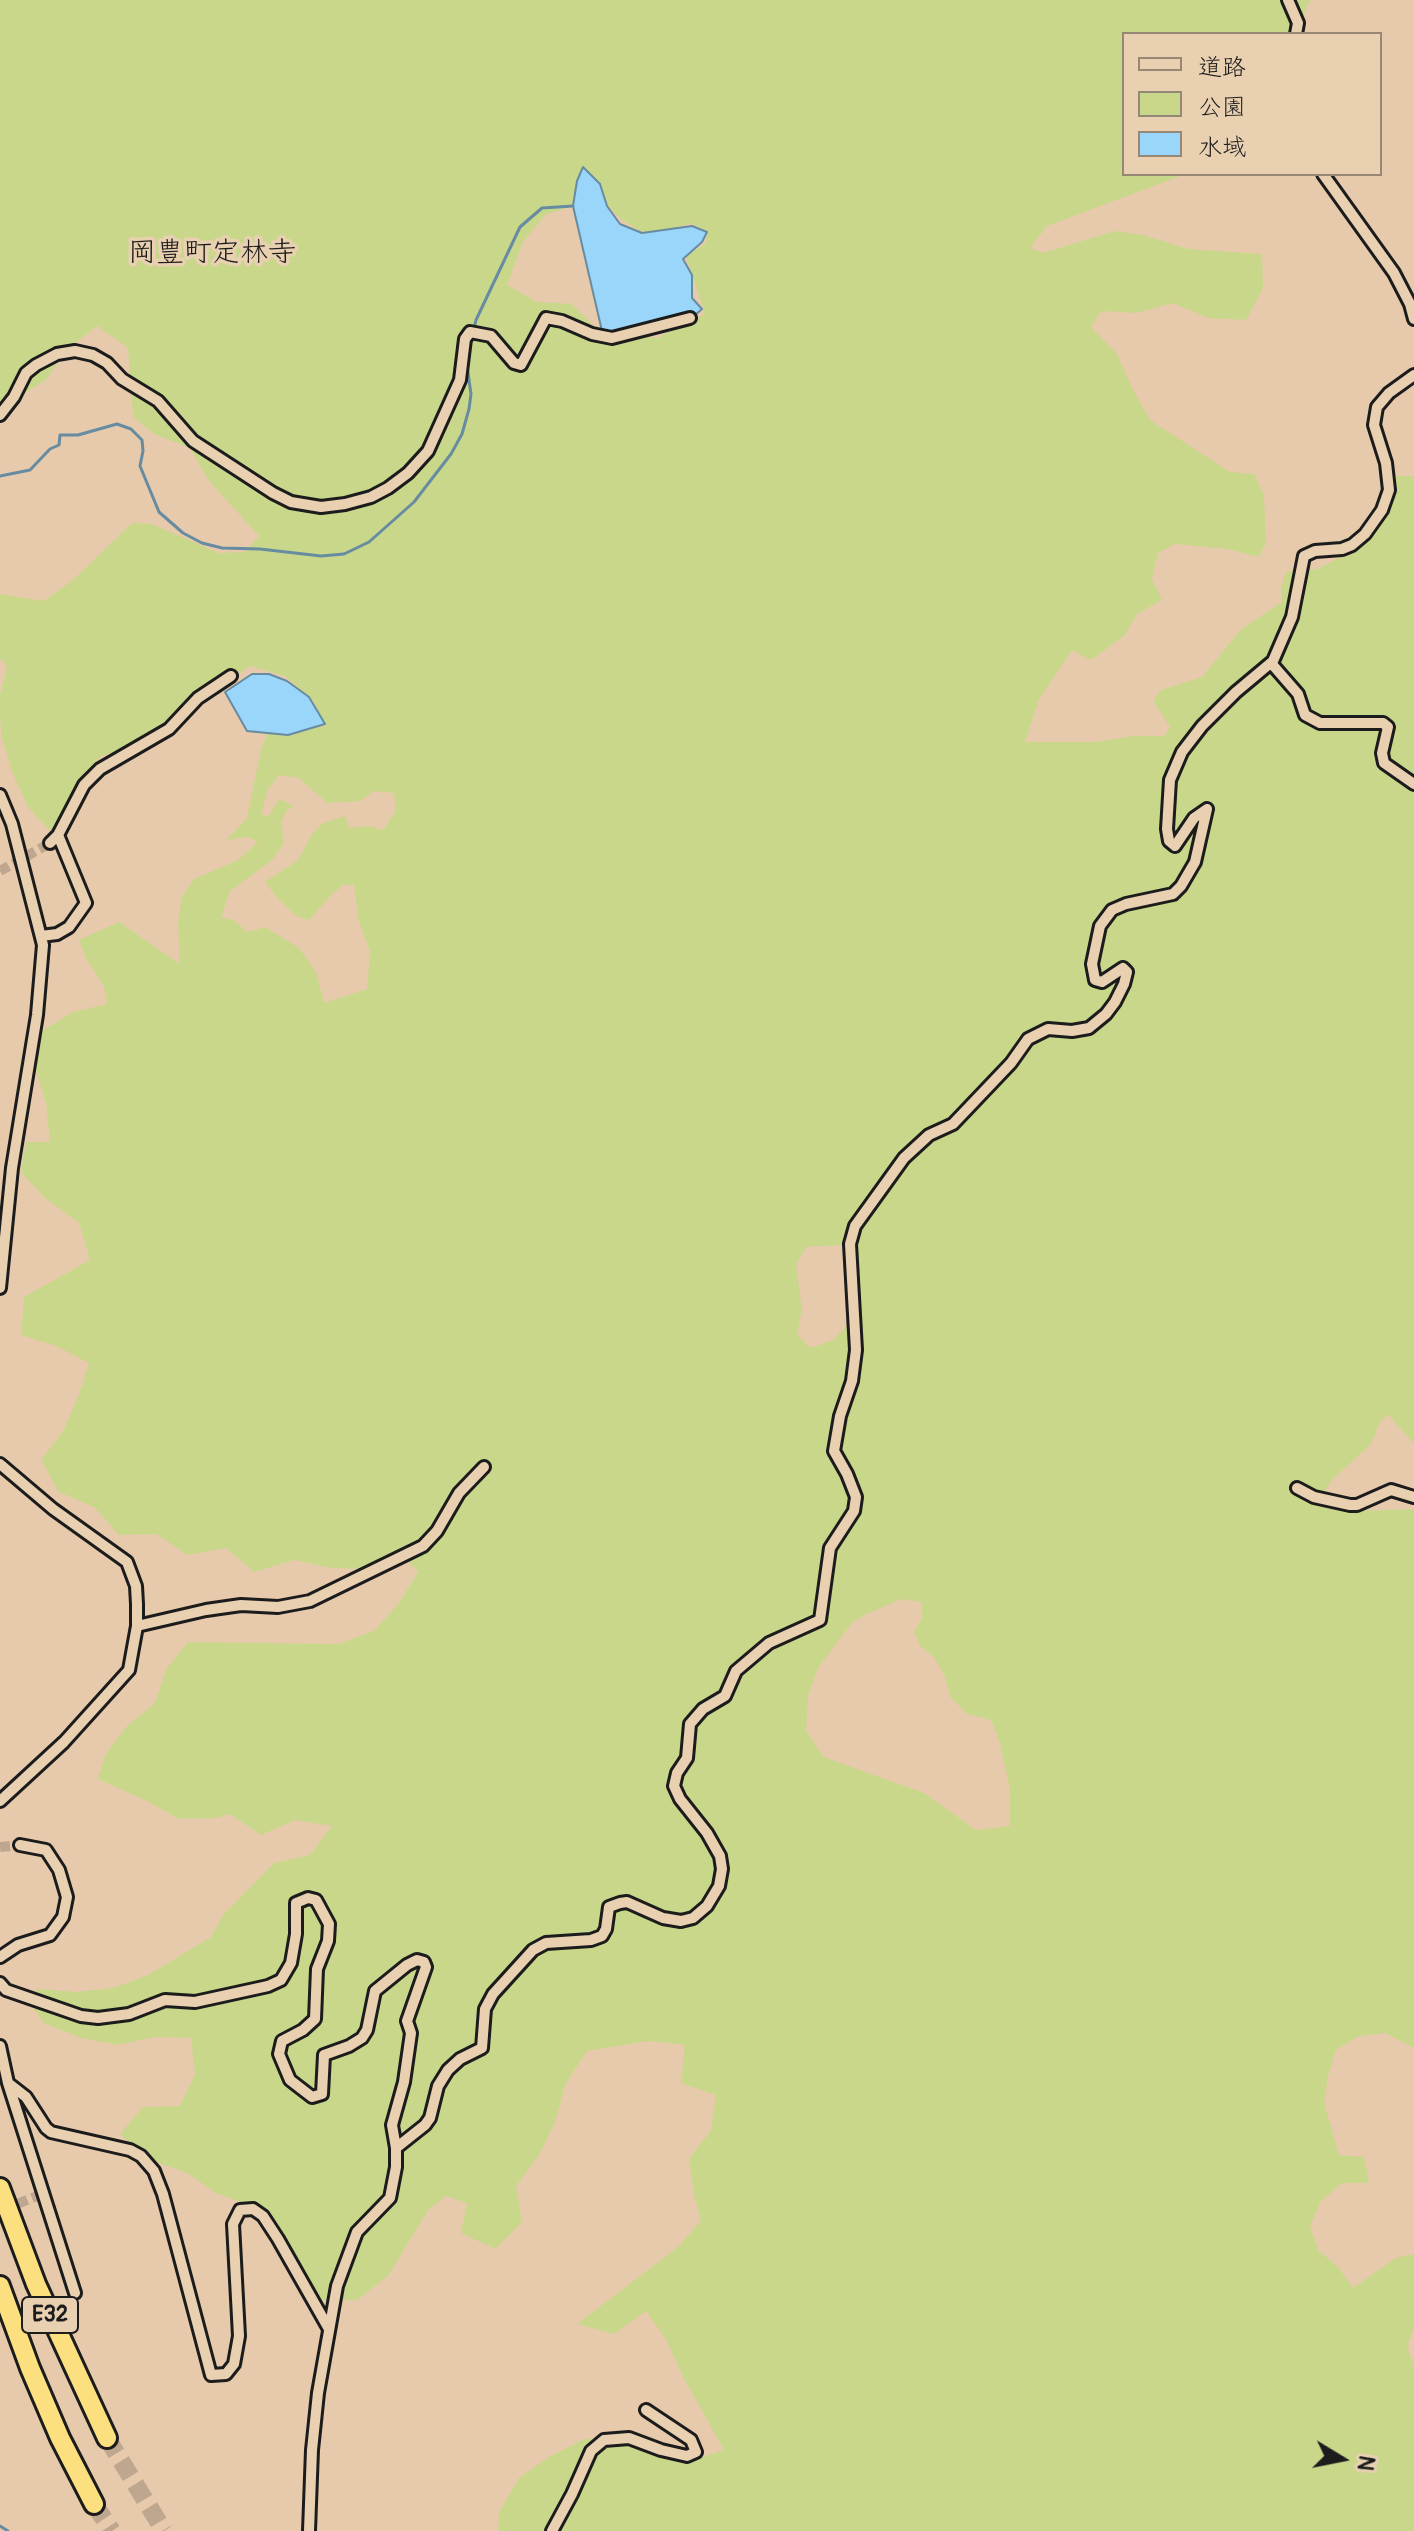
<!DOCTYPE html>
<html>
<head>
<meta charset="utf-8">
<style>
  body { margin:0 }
  #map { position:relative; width:1414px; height:2531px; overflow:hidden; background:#e7caab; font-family:Pangolin,"Klee One",sans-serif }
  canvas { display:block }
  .legend { position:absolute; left:1122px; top:32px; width:260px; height:144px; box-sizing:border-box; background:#e8d0b1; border:2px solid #968875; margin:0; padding:10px 14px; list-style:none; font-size:24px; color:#1c1c1c }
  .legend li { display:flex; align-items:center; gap:16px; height:40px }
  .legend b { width:40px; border:2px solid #968875 }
  .north { position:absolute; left:1302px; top:2419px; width:80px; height:80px; -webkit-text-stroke:6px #e8d0b1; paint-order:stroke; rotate:100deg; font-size:22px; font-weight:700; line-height:32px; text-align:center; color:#1c1c1c }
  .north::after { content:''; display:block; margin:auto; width:28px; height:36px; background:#1c1c1c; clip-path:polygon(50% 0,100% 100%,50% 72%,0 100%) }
</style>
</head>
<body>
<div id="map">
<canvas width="1414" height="2531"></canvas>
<ul class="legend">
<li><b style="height:10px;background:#e8d0b1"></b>道路</li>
<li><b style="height:22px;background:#c9d78b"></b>公園</li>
<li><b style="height:22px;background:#99d6fa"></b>水域</li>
</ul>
<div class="north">N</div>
</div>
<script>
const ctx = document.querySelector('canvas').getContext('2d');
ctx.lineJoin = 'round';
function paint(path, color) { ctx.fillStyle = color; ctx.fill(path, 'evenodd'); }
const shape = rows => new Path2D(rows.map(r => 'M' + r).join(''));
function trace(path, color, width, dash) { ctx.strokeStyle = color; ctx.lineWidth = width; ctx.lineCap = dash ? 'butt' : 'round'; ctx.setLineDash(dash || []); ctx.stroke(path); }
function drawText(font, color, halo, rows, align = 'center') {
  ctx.font = font + ' Pangolin,"Klee One",sans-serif'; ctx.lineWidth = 7; ctx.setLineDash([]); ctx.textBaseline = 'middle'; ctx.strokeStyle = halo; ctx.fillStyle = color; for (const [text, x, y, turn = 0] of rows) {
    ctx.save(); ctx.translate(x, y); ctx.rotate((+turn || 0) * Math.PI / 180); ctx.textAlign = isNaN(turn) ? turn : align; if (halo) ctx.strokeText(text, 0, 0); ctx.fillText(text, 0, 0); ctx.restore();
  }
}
const green = shape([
  [0,0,1311,0,1308,3,1298,34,1124,34,1124,174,1186,174,1047,226,1030,248,1043,253,1115,231,1143,235,1188,249,1262,254,1263,288,1246,320,1209,318,1173,303,1136,313,1101,311,1091,327,1117,354,1133,390,1150,420,1230,472,1254,474,1264,495,1266,543,1259,557,1227,549,1175,544,1158,553,1152,579,1162,600,1137,614,1124,636,1091,660,1072,650,1039,699,1025,742,1095,742,1134,736,1165,736,1170,727,1153,701,1161,690,1202,677,1241,629,1282,602,1281,588,1286,572,1317,569,1341,557,1360,544,1391,509,1394,476,1414,476,1414,1444,1388,1414,1380,1422,1371,1444,1333,1479,1323,1494,1336,1505,1350,1511,1414,1509,1414,2048,1385,2033,1359,2036,1336,2050,1328,2076,1324,2103,1339,2155,1364,2157,1369,2183,1342,2183,1321,2201,1310,2226,1318,2250,1338,2267,1353,2288,1396,2258,1414,2254,1414,2326,1407,2347,1414,2365,1414,2531,498,2531,499,2512,519,2478,549,2457,582,2440,619,2435,656,2442,689,2461,724,2450,682,2375,667,2341,646,2311,614,2334,577,2324,678,2247,701,2220,694,2196,689,2159,711,2130,716,2095,681,2083,685,2045,648,2041,587,2051,566,2083,555,2122,539,2155,516,2186,522,2222,495,2249,461,2233,467,2203,446,2196,428,2210,388,2276,357,2300,319,2300,278,2236,253,2207,216,2193,187,2173,148,2159,120,2134,143,2107,180,2106,195,2074,191,2038,154,2037,118,2045,81,2038,44,2023,23,1994,39,1989,77,1992,113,1988,148,1975,211,1937,223,1915,274,1863,310,1855,332,1826,295,1820,261,1835,230,1814,217,1818,179,1819,147,1801,98,1779,105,1755,127,1726,155,1703,166,1669,188,1642,338,1644,374,1631,399,1603,418,1572,403,1554,368,1569,331,1568,294,1560,254,1572,226,1548,188,1555,156,1534,119,1535,94,1507,59,1492,41,1460,63,1431,78,1397,89,1363,56,1346,21,1335,24,1297,90,1260,79,1223,46,1199,21,1172,26,1142,50,1142,46,1103,35,1068,42,1031,73,1012,107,1004,104,986,85,957,79,940,119,922,180,964,178,923,182,896,194,879,238,860,258,842,247,837,226,840,247,818,261,749,271,724,289,732,326,726,313,700,285,676,249,666,219,690,196,701,172,730,138,746,101,756,77,786,64,822,54,835,28,807,13,774,2,739,0,719,0,695,7,666,0,658,0,594,44,601,74,579,132,523,152,524,219,553,245,552,259,536,209,481,190,448,154,434,133,417,128,348,97,326,67,349,46,380,13,400,0,421],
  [582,170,605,203,622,220,641,232,671,230,690,223,708,232,705,244,686,256,705,314,657,338,633,335,614,339,596,328,572,304,537,302,507,285,523,242,546,214,573,206],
  [279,775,299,778,327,803,360,801,374,791,394,793,396,811,383,830,369,826,349,828,345,816,323,823,312,834,298,860,265,882,278,899,296,916,309,920,332,894,343,885,354,885,358,918,370,952,367,989,324,1003,316,972,299,948,265,927,247,932,235,921,221,917,230,891,271,861,284,843,281,822,286,811,294,806,279,799,268,817,261,814,268,789],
  [845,1245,850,1295,848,1324,833,1340,810,1348,797,1334,802,1310,796,1265,806,1247],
  [902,1599,922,1602,922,1617,914,1633,920,1646,934,1657,944,1674,950,1697,967,1714,991,1720,1000,1744,1010,1789,1010,1826,976,1830,924,1793,824,1757,806,1731,808,1696,818,1668,852,1623,866,1614]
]);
const water = shape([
  [583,167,600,184,607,206,620,224,642,233,692,226,707,232,702,242,683,259,692,275,692,298,702,309,685,324,651,334,631,331,616,335,602,331,573,206,577,181,583,167],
  [252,674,269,674,287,681,309,697,325,724,288,735,247,731,225,692,252,674]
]);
const stream = shape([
  [467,359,476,320,520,227,542,208,573,206],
  [0,476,30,470,50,449,59,445,60,435,78,435,117,424,131,429,142,440,143,451,140,466,159,512,183,533,202,543,222,548,260,549,321,556,344,554,369,542,414,502,451,454,462,434,469,409,471,394,467,366],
  [0,2526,8,2531]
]);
const minorTunnel = shape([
  [0,871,50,843],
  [0,1847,20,1845],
  [4,2209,40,2195]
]);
const motorwayTunnel = shape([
  [107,2438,164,2531],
  [94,2504,112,2531]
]);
const minor = shape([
  [1288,0,1298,23,1296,34],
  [1323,174,1394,273,1410,304,1414,319],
  [0,415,14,397,26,373,36,365,57,354,75,351,93,355,107,363,122,379,158,401,193,441,273,493,291,502,321,507,345,504,371,497,388,488,408,473,428,451,460,380,465,339,470,332,491,336,514,363,521,365,546,318,562,321,592,334,612,338,690,318],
  [1271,663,1298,694,1305,715,1320,723,1383,723,1388,727,1382,753,1384,763,1414,784],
  [0,795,12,824,43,945,37,1015,12,1168,0,1288],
  [50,843,58,835,84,785,100,769,169,729,198,698,231,676],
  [41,936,57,934,69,927,86,903,58,835],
  [0,1464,53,1509,127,1562,136,1586,137,1604,137,1626,129,1670,64,1742,0,1801],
  [1297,1488,1314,1497,1350,1505,1357,1505,1391,1490,1414,1497],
  [137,1626,206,1610,241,1605,278,1607,310,1601,423,1546,437,1531,459,1493,484,1467],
  [0,1957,18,1945,50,1935,63,1917,67,1897,59,1870,46,1850,20,1845],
  [0,1983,6,1990,81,2016,98,2018,129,2014,165,2000,195,2002,268,1986,281,1980,291,1963,296,1934,296,1903,308,1898,316,1900,329,1924,328,1941,317,1969,315,2019,303,2030,282,2041,279,2054,290,2080,312,2097,322,2094,324,2055,349,2046,362,2038,367,2030,375,1991,407,1965,417,1960,424,1962,426,1967,407,2021,411,2033,404,2082,392,2125,396,2148,396,2167,390,2198,357,2232,337,2286,318,2393,312,2450,309,2531],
  [0,2046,8,2083,75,2293],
  [8,2083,26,2097,46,2128,51,2132,130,2150,141,2156,154,2171,163,2194,211,2375,226,2374,234,2364,239,2336,233,2224,240,2210,253,2209,263,2216,278,2239,329,2329],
  [396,2148,425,2125,430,2118,438,2086,448,2070,460,2059,482,2048,485,2009,493,1994,533,1950,546,1943,591,1940,602,1936,606,1929,609,1907,620,1903,627,1902,663,1918,681,1921,693,1918,707,1906,719,1886,722,1869,720,1856,707,1833,680,1799,674,1786,677,1773,687,1758,690,1724,703,1709,725,1696,736,1671,769,1643,820,1620,830,1548,854,1511,856,1497,847,1474,834,1451,840,1416,852,1381,856,1350,850,1244,855,1226,904,1158,929,1135,953,1124,1011,1063,1028,1039,1048,1029,1072,1031,1089,1028,1106,1014,1115,1002,1124,984,1127,972,1123,968,1102,982,1095,980,1092,964,1100,926,1112,910,1126,904,1173,894,1181,886,1195,862,1207,809,1194,818,1175,846,1169,841,1167,829,1170,780,1182,752,1202,726,1236,692,1273,661,1292,617,1304,556,1315,551,1342,549,1352,545,1365,534,1382,510,1389,490,1386,463,1374,425,1377,407,1389,393,1414,375],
  [552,2531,572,2494,591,2451,604,2440,629,2438,661,2450,687,2456,696,2452,691,2440,646,2410]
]);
const motorway = shape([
  [0,2188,36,2284,107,2438],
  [0,2286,30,2368,60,2438,94,2504]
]);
const shields = [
  [50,2315,56]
];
const shieldNames = [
  ["E32",50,2315]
];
const quarterNames = [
  ["岡豊町定林寺",212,254]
];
paint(green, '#c9d78b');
paint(water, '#99d6fa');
trace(water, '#678ca1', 2);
trace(stream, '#678ca1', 3);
trace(minorTunnel, '#bea78e', 10, [10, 5]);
trace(motorwayTunnel, '#bea78e', 18, [18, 9]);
trace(minor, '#1c1c1c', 16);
trace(motorway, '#1c1c1c', 24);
trace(minor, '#e8d0b1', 10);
trace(motorway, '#fce080', 18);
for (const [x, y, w] of shields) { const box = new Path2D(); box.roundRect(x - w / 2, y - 18, w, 36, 6); ctx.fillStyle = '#e8d0b1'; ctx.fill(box); trace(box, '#1c1c1c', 2); }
drawText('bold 22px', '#1c1c1c', null, shieldNames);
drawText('28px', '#1c1c1c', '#e8d0b1', quarterNames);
</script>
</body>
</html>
